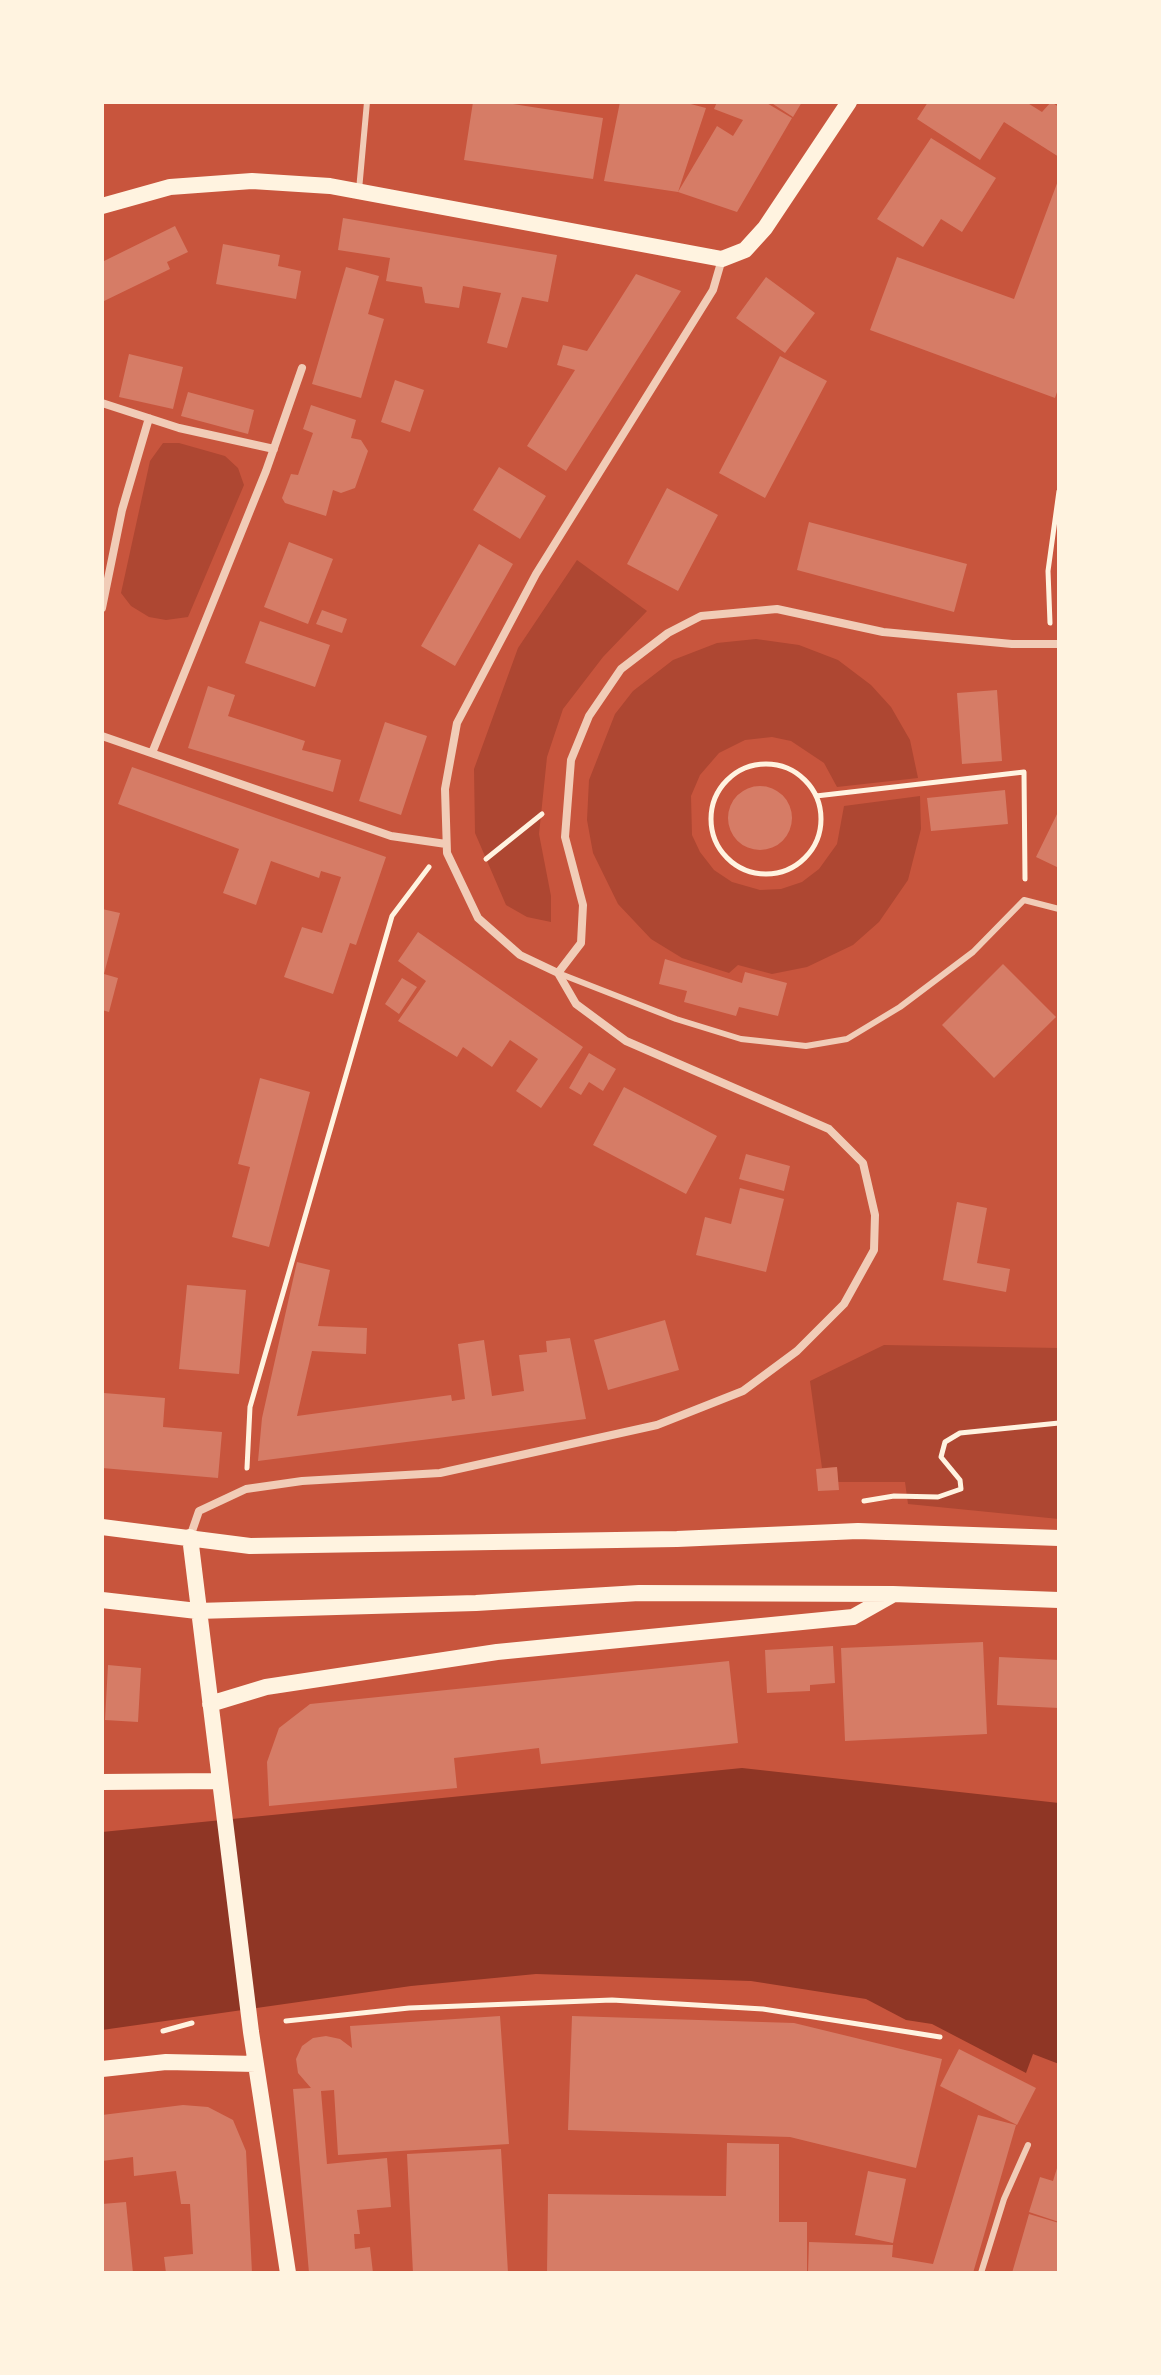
<!DOCTYPE html>
<html>
<head>
<meta charset="utf-8">
<style>
  body { margin:0 }
  #map { position:relative; width:1161px; height:2375px; overflow:hidden; background:#c8553d; font-family:Montserrat,sans-serif }
  canvas { display:block }
  .frame { position:absolute; inset:0; border:104px solid #fff3e0; pointer-events:none }
</style>
</head>
<body>
<div id="map">
<canvas width="1161" height="2375"></canvas>
<div class="frame"></div>
</div>
<script>
const ctx = document.querySelector('canvas').getContext('2d');
ctx.lineJoin = 'round';
function paint(path, color) { ctx.fillStyle = color; ctx.fill(path, 'evenodd'); }
const shape = rows => new Path2D(rows.map(r => 'M' + r).join(''));
function trace(path, color, width, dash) { ctx.strokeStyle = color; ctx.lineWidth = width; ctx.lineCap = dash ? 'butt' : 'round'; ctx.setLineDash(dash || []); ctx.stroke(path); }
const green = shape([
  [163,443,179,443,225,456,238,468,244,485,188,617,166,620,149,617,131,606,121,593,150,461],
  [577,560,647,611,603,657,563,709,547,757,539,834,551,896,551,922,527,917,506,905,475,833,474,769,518,648],
  [756,639,799,645,838,660,871,685,891,707,910,740,918,778,837,787,824,763,791,741,772,737,745,740,719,753,700,775,691,796,692,835,700,852,714,870,732,882,760,890,781,889,802,882,819,869,837,844,844,806,920,796,921,829,908,880,879,922,853,945,807,967,772,974,738,965,729,973,682,958,651,939,618,904,593,853,587,820,589,780,615,714,633,691,673,660,717,643],
  [884,1345,1059,1348,1059,1519,908,1504,905,1482,838,1482,837,1467,822,1468,810,1381]
]);
const water = shape([
  [742,1768,1059,1803,1059,2064,1033,2054,1026,2073,932,2024,906,2020,866,1999,751,1981,536,1974,411,1986,102,2030,102,1832]
]);
const building = shape([
  [473,102,500,102,603,118,593,179,464,160],
  [620,102,683,102,706,108,678,192,604,181],
  [717,102,765,102,792,118,737,212,678,192,717,126,733,136,743,120,714,109],
  [770,102,802,102,793,117],
  [928,102,1026,102,1042,112,1051,102,1059,107,1059,157,1004,122,980,160,917,119],
  [931,138,996,178,962,232,941,219,923,247,877,219],
  [1059,178,1059,386,1055,398,870,330,897,257,1014,299],
  [343,218,557,255,548,302,522,297,507,348,487,343,501,293,463,286,459,308,425,303,422,287,386,281,390,258,338,250],
  [175,226,188,252,167,262,170,269,102,302,102,262],
  [223,244,280,255,278,266,301,271,296,299,216,284],
  [346,267,379,276,368,314,384,319,361,398,312,384],
  [636,274,681,291,566,471,527,446,575,370,557,365,563,345,587,351],
  [766,277,815,313,785,353,736,318],
  [129,354,183,367,173,409,119,397],
  [780,356,827,381,765,498,719,473],
  [395,380,424,390,410,432,381,422],
  [188,392,254,410,248,434,181,416],
  [311,405,356,420,351,438,361,440,368,451,355,488,341,493,333,490,326,516,285,503,282,498,291,474,298,475,313,433,303,429],
  [499,467,546,496,520,539,473,510],
  [667,488,718,515,678,591,627,564],
  [809,522,967,564,954,612,797,570],
  [289,542,333,559,308,624,264,607],
  [479,544,513,564,455,666,421,646],
  [322,610,347,619,342,633,316,624],
  [260,621,330,645,315,687,245,663],
  [208,686,235,695,228,716,305,741,302,750,341,760,333,792,188,748],
  [997,690,1002,761,962,764,957,693],
  [385,722,427,736,401,815,359,801],
  [132,767,386,857,356,945,350,943,333,994,284,977,302,927,322,933,341,877,321,871,319,878,271,861,256,905,223,893,239,849,118,804],
  '728 818a32 32 0 1 1 64 0a32 32 0 1 1-64 0Z',
  [1005,790,1008,824,931,831,927,798],
  [1059,810,1059,868,1036,857],
  [102,909,120,913,104,974,118,978,109,1012,102,1010],
  [418,932,583,1047,541,1108,516,1091,538,1059,510,1040,492,1067,463,1047,457,1057,398,1021,426,981,398,961],
  [665,959,742,983,745,972,787,983,778,1016,739,1007,736,1016,684,1002,687,991,659,984],
  [1003,964,1056,1017,994,1078,942,1025],
  [402,978,417,987,399,1014,385,1004],
  [589,1053,616,1069,603,1091,589,1082,581,1095,569,1088],
  [260,1078,310,1092,269,1247,232,1237,250,1167,238,1164],
  [624,1087,717,1136,686,1194,593,1145],
  [746,1154,790,1166,784,1191,739,1179],
  [740,1188,784,1199,766,1272,696,1255,705,1217,731,1224],
  [957,1202,987,1208,977,1263,1010,1269,1006,1292,943,1280],
  [297,1262,330,1270,318,1326,367,1328,366,1354,312,1351,297,1416,451,1395,452,1401,465,1399,458,1344,484,1340,492,1396,524,1391,519,1355,547,1352,546,1341,570,1338,586,1419,258,1461,262,1418],
  [187,1285,246,1290,239,1374,179,1369],
  [665,1320,679,1370,608,1390,594,1340],
  [104,1393,165,1398,163,1427,222,1432,218,1478,102,1468],
  [837,1467,839,1490,818,1491,816,1469],
  [983,1642,987,1734,845,1741,841,1648],
  [833,1646,835,1683,810,1685,810,1691,767,1693,765,1650],
  [999,1657,1059,1660,1059,1708,997,1705],
  [729,1661,738,1743,541,1764,539,1748,454,1758,457,1788,269,1806,267,1762,279,1728,310,1704],
  [108,1665,141,1668,138,1722,105,1720],
  [500,2016,509,2144,338,2155,334,2090,321,2091,327,2164,387,2158,391,2207,357,2210,360,2234,354,2234,355,2249,370,2247,373,2273,309,2273,293,2089,311,2088,298,2073,296,2059,302,2046,313,2038,326,2036,340,2039,352,2048,350,2026],
  [572,2016,794,2023,942,2059,916,2168,790,2137,568,2130],
  [959,2049,1036,2088,1017,2125,940,2086],
  [183,2105,208,2107,233,2120,246,2151,252,2273,166,2273,164,2257,193,2254,190,2204,181,2204,176,2171,134,2176,133,2157,102,2161,102,2115],
  [978,2115,1016,2125,973,2273,808,2273,809,2242,893,2245,892,2257,933,2264],
  [727,2143,779,2144,779,2222,807,2222,807,2273,547,2273,548,2194,726,2196],
  [501,2149,508,2273,413,2273,407,2154],
  [1058,2165,1059,2165,1059,2222,1029,2212,1040,2177,1053,2181],
  [868,2171,906,2179,893,2243,855,2235],
  [126,2202,133,2273,102,2273,102,2204],
  [1029,2214,1059,2223,1057,2273,1012,2273]
]);
const path = shape([
  [1050,623,1048,571,1059,491],
  '711 819a55 55 0 1 1 110 0a55 55 0 1 1-110 0Z',
  [816,796,1024,772,1025,879],
  [486,859,542,814],
  [247,1468,250,1407,392,916,429,867],
  [864,1501,894,1496,938,1497,961,1489,960,1480,941,1457,945,1442,960,1433,1059,1423],
  [286,2021,409,2008,612,2000,763,2009,940,2037],
  [163,2031,192,2023]
]);
const service = shape([
  [359,190,367,102],
  [558,973,676,1019,741,1039,806,1046,847,1039,900,1007,973,952,1024,900,1059,909],
  [981,2273,1004,2199,1028,2145]
]);
const minor = shape([
  [722,259,713,290,536,574,457,723,445,789,447,853,478,918,520,955,558,973,581,943,583,905,565,837,571,760,589,716,621,669,668,633,701,616,777,609,883,632,1012,644,1059,644],
  [102,403,179,428,274,449],
  [102,608,122,510,149,418],
  [102,736,391,836,446,844],
  [152,753,266,471,302,368],
  [190,1537,199,1511,246,1489,302,1481,440,1473,657,1425,743,1391,797,1351,844,1304,874,1250,875,1215,863,1163,829,1129,626,1041,576,1004,558,973]
]);
const secondary = shape([
  [102,206,170,187,252,181,330,186,722,259,745,250,765,228,849,102],
  [102,1527,250,1546,677,1539,858,1531,1059,1538],
  [190,1537,251,2032,288,2273],
  [102,1600,197,1611,476,1603,639,1593,893,1594,1059,1600],
  [210,1704,266,1687,497,1652,853,1617,892,1595],
  [102,1782,219,1781],
  [102,2069,166,2062,256,2064]
]);
paint(green, '#ae4732');
paint(water, '#8f3625');
paint(building, '#d67c66');
trace(path, '#fff3e0', 5);
trace(service, '#f1ccb7', 6);
trace(minor, '#f1ccb7', 8);
trace(secondary, '#fff3e0', 16);
</script>
</body>
</html>
